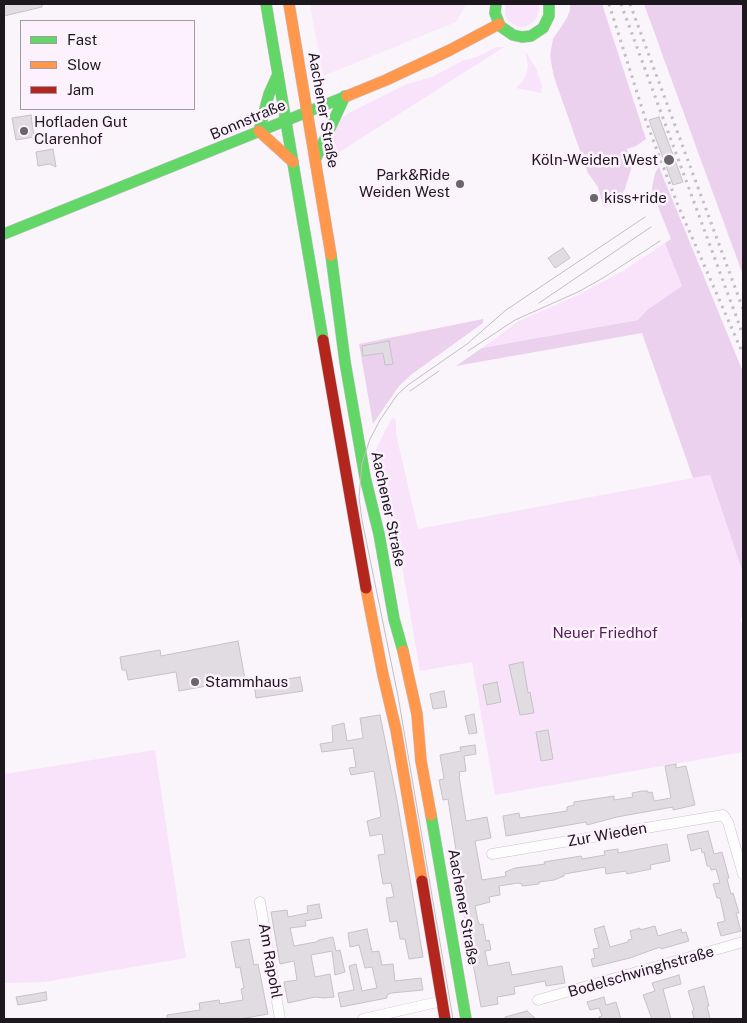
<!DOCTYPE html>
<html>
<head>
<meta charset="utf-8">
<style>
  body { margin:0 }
  #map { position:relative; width:747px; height:1023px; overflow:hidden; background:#faf4fb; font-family:"Public Sans",sans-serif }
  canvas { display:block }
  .frame { position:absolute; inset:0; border:5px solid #1d171e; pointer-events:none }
  .legend { position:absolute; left:20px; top:20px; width:175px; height:90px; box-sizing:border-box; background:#fdf1fe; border:1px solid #a39aa4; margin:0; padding:6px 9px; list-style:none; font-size:15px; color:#1d171e }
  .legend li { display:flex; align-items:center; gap:10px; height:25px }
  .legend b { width:25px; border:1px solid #a39aa4 }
</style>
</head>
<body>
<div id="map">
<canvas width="747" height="1023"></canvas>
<div class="frame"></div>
<ul class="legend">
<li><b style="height:6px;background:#63d668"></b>Fast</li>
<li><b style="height:6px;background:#ff974d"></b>Slow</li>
<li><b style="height:6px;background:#b3261e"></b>Jam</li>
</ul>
</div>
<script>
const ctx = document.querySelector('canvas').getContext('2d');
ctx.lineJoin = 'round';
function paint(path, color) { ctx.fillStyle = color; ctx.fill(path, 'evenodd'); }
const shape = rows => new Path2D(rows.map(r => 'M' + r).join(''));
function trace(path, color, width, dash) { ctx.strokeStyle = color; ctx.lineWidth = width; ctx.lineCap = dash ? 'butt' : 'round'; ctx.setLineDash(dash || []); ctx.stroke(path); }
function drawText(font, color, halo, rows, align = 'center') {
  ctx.font = font + ' "Public Sans",sans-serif'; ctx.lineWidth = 5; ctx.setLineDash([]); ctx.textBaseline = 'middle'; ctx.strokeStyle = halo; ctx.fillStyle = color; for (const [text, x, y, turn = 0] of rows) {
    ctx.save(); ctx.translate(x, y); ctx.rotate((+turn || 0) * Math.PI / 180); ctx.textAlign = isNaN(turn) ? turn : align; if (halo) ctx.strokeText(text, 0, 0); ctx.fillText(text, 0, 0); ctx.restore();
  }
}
const built = shape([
  [310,4,466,4,456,22,323,76]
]);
const green = shape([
  [506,4,538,4,539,10,537,17,533,22,527,26,521,27,514,25,509,21,505,15],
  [497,47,504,47,338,153,332,135,342,118,349,113,407,84,432,77,462,61,474,58],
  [525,51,536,68,542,85,541,93,516,88,523,81,526,74,528,66],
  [665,243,683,286,647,310,638,320,482,348,519,321,580,294,623,271],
  [392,418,396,420,396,434,418,529,710,475,743,573,743,616,740,618,743,628,743,752,495,795,472,662,420,671,401,560,382,500,377,472,372,461,378,445],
  [155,750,186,958,44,982,4,983,4,774]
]);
const forest = shape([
  [570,4,602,4,646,139,636,146,627,149,632,166,625,189,619,198,609,205,603,206,598,187,588,173,554,77,550,56,553,39,567,18,570,10],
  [644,4,743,4,743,275,672,81],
  [659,167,743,372,743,573,710,475,693,478,642,333,456,366,482,348,638,320,647,310,682,286,665,243,671,239,653,194,652,188,655,173],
  [483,319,483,323,412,374,399,386,373,424,359,344]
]);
const building = shape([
  [4,4,42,4,42,7,4,16,4,4],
  [31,115,34,137,16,140,12,118,31,115],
  [659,117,683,182,673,185,649,120,659,117],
  [53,149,56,167,50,164,38,166,36,152,53,149],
  [563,248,570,258,555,268,548,258,563,248],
  [389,341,393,364,385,365,383,353,363,356,362,346,389,341],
  [238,641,245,679,179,691,176,672,128,680,126,670,122,670,120,657,160,650,161,656,238,641],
  [523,662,528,693,530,692,534,713,520,715,509,665,523,662],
  [300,677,303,691,256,698,254,684,300,677],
  [497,682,501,702,487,705,483,685,497,682],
  [444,691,447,707,433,709,430,694,444,691],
  [474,714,477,733,469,734,465,716,474,714],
  [380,715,397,800,423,957,409,959,405,939,400,939,397,921,390,922,386,898,394,897,391,883,383,884,378,855,385,854,382,834,370,836,367,821,381,817,374,771,351,775,349,768,356,767,353,748,322,752,320,744,333,742,332,726,344,723,347,741,363,738,360,718,380,715],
  [548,730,553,759,541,761,536,732,548,730],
  [475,745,476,754,464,756,466,771,459,772,460,776,459,776,466,821,487,817,491,838,475,841,482,880,506,876,505,872,515,868,545,864,544,862,581,856,582,859,605,855,604,851,618,849,618,853,667,844,670,861,650,865,651,869,627,874,626,871,606,874,605,867,564,874,564,876,554,880,539,882,539,884,522,886,522,884,518,883,499,886,500,895,489,897,490,902,475,906,478,921,480,925,483,924,486,941,489,940,491,950,485,951,488,966,509,962,512,975,562,966,565,983,546,986,545,981,514,987,515,994,497,997,498,1004,481,1007,463,909,461,907,460,903,464,899,459,895,458,891,462,886,457,883,451,850,456,850,448,799,443,800,439,780,444,779,440,755,461,751,460,747,475,745],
  [676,764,676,768,686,766,695,805,673,810,673,807,656,810,617,817,587,825,586,822,506,836,503,816,519,813,520,818,567,811,567,807,574,805,574,802,614,796,614,800,633,797,632,793,642,791,648,791,648,793,652,792,654,801,671,798,665,766,676,764],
  [708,831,714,854,722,852,729,878,727,879,731,894,733,893,739,913,736,913,741,931,721,936,717,923,725,921,720,898,717,898,713,884,720,883,716,869,711,870,710,866,707,866,704,852,702,853,701,848,691,851,687,835,708,831],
  [319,904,322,918,305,921,306,926,290,928,294,946,316,942,319,940,333,937,336,951,340,950,345,972,335,975,332,951,311,955,315,977,330,974,334,997,323,998,315,997,288,1003,284,982,297,980,294,961,280,964,271,912,287,910,288,917,308,913,307,906,319,904],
  [604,926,610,947,628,942,628,940,632,939,630,931,640,928,640,930,655,926,658,936,681,929,682,933,686,932,689,941,661,949,660,947,630,958,593,967,591,959,595,958,593,949,599,948,594,929,604,926],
  [367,929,372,952,379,951,382,965,393,964,395,981,421,978,423,990,391,993,387,995,387,998,341,1007,338,993,354,990,349,966,356,964,362,991,377,988,372,967,365,968,359,945,350,947,348,933,367,929],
  [249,939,254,965,258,964,268,1014,240,1019,167,1019,167,1015,200,1010,199,1003,219,1000,220,1004,243,1000,241,989,244,988,240,967,236,968,231,942,249,939],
  [679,975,681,984,663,989,671,1019,652,1019,643,995,655,991,652,983,679,975],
  [704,986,709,1006,707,1006,710,1019,694,1019,692,1011,694,1010,688,991,704,986],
  [46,992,47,1000,18,1005,16,997,46,992],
  [604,997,606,1005,616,1002,621,1019,599,1019,599,1017,602,1016,599,1008,590,1010,587,1002,604,997],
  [527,1011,536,1019,505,1019,505,1017,527,1011]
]);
const street = shape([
  [492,854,723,815,728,822,743,874],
  [260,902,280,1019],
  [538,1000,743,942],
  [363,1019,442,1001]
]);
const fast = shape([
  [266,4,323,340],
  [496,4,495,13,500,26,513,35,522,37,531,36,543,28,549,16,549,4],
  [259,131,269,94,278,74],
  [316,158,345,96],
  [4,234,347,96],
  [331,255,345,362,365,477,379,534,394,619,403,651],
  [431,815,466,1019]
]);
const slow = shape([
  [289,4,331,255],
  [347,96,386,80,450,50,499,24],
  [259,131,293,162],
  [366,588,383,675,396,730,422,881],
  [403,651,417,714,421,761,431,815]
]);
const jam = shape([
  [323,340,366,588],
  [422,881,445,1019]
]);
const tram = shape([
  [539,303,651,227],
  [468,351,515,320,578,292,603,278,660,241],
  [410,391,439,371],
  [453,1019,398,696,362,520,359,498,362,463,370,439,380,420,397,395,408,385,467,344,506,310,645,217]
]);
const rail = shape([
  [609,4,646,121,677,203,743,354],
  [621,4,743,335],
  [630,4,743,309]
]);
const markers = [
  [24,131,5,"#6a646b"],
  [669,160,6,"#6a646b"],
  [460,184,5,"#6a646b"],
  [594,198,5,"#6a646b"],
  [195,682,5,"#6a646b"]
];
const streetNames = [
  ["Aachener Straße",323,110,80],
  ["Bonnstraße",248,120,-23],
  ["Aachener Straße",388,509,78],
  ["Zur Wieden",607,835,-10],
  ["Aachener Straße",463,907,80],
  ["Am Rapohl",270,961,80],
  ["Bodelschwinghstraße",641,972,-16]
];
const poiNames = [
  ["Hofladen Gut",34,122],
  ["Clarenhof",34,139],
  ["Köln-Weiden West",658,160,"right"],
  ["Park&Ride",450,175,"right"],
  ["Weiden West",450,192,"right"],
  ["kiss+ride",604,198],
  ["Stammhaus",205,682]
];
const parkNames = [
  ["Neuer Friedhof",605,633]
];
paint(built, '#f8e8fa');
paint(green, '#f8e3fb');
paint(forest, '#ebd1ed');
paint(building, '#e1dbe2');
trace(building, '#c7c1c8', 1);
trace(street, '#cac4cb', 11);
trace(fast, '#cac4cb', 12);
trace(slow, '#cac4cb', 12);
trace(jam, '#cac4cb', 12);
trace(street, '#fefdfe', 10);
trace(fast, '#63d668', 11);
trace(slow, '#ff974d', 11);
trace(jam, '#b3261e', 11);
trace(tram, '#c1bfc1', 1);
trace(rail, '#c1bfc1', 3, [2.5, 5]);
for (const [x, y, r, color] of markers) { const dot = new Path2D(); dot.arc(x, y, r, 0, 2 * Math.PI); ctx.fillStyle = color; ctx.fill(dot); trace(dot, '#fdf1fe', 2); }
drawText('15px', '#1d171e', '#fdf1fe', streetNames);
drawText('15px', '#1d171e', '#fdf1fe', poiNames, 'left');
drawText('15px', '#501f56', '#fdf1fe', parkNames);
</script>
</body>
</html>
